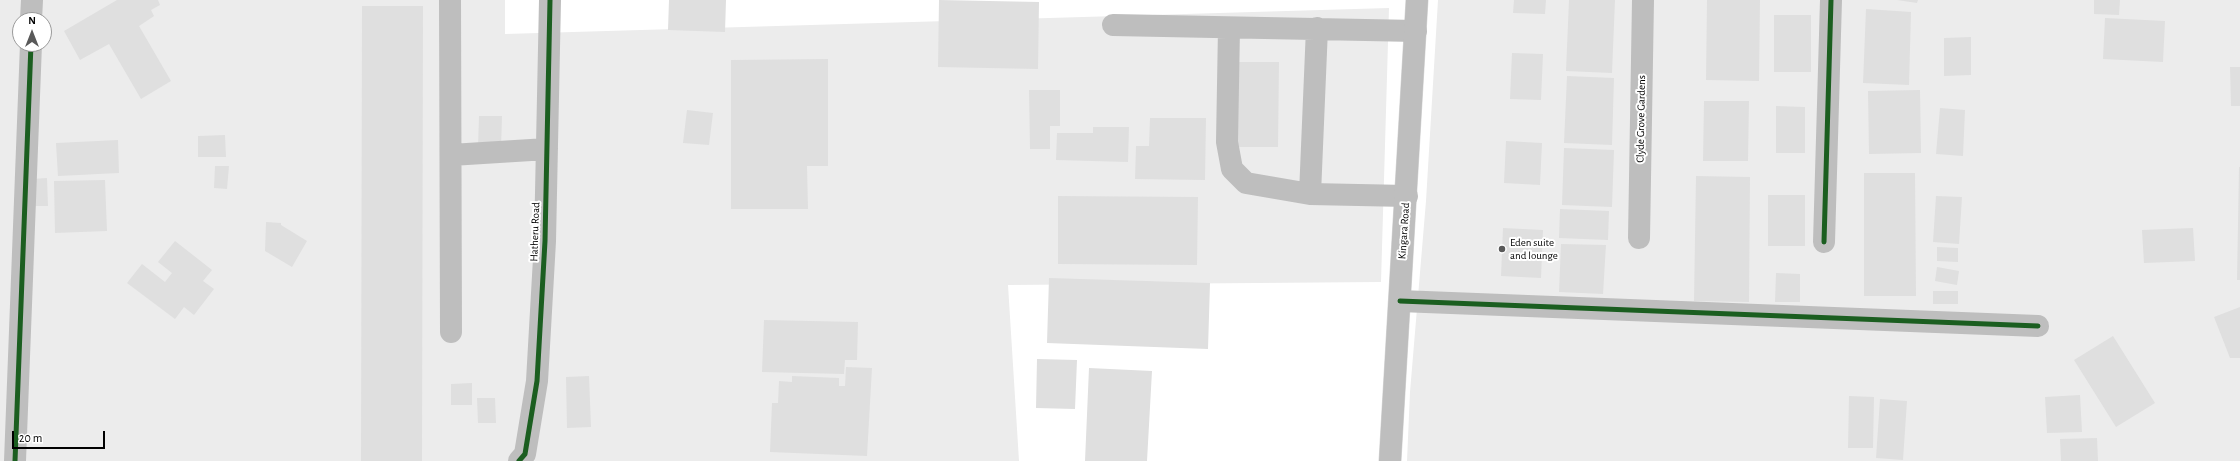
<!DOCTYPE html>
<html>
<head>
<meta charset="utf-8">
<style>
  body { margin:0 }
  #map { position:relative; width:2240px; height:461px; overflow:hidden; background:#fff; font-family:"Alegreya Sans",sans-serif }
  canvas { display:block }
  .north { position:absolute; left:12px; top:12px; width:40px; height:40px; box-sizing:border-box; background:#fff; border:1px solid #999; border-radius:50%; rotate:0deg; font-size:11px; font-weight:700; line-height:16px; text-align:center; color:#000 }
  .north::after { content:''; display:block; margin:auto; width:14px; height:18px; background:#595959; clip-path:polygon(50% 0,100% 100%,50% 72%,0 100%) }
  .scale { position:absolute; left:12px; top:431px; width:93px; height:18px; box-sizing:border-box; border:2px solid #000; border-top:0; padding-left:5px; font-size:12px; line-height:14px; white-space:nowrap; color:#000; -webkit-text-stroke:3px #fff; paint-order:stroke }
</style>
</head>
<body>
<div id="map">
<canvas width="2240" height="461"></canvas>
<div class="north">N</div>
<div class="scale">20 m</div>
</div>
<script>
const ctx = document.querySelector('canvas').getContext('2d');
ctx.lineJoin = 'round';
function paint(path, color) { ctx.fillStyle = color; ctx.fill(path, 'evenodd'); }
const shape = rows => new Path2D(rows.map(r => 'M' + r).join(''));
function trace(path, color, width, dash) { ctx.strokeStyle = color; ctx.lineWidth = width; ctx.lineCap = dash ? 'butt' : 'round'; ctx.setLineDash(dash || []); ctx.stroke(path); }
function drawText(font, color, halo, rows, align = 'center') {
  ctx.font = font + ' "Alegreya Sans",sans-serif'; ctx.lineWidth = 4; ctx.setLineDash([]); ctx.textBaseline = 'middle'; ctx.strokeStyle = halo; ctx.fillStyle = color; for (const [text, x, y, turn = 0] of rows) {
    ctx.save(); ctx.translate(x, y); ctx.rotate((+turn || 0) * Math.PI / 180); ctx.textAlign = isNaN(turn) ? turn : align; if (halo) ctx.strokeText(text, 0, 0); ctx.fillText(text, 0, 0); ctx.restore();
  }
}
const green = shape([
  [0,0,505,0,505,34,1389,8,1381,282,1008,285,1019,461,0,461],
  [20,20,44,20,44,44,20,44],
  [1438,0,2240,0,2240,461,1407,461,1410,392,1426,201]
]);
const building = shape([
  [117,0,158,0,160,5,151,10,154,16,139,26,171,81,141,99,109,44,80,60,64,31],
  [669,0,726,0,725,32,668,30],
  [939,0,1039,2,1038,69,938,67],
  [1514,0,1546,0,1545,14,1513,13],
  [1569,0,1615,0,1612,73,1566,71],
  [1707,0,1760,0,1759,81,1706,80],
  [1897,0,1918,0,1917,3],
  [2094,0,2120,0,2119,15,2094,14],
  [362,6,423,6,422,461,361,461],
  [1866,9,1911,12,1909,85,1863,83],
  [1774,15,1811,15,1811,72,1774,72],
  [2105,18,2165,21,2163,62,2103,59],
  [1971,37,1971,75,1944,76,1944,38],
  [1512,53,1543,54,1541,100,1510,99],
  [828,59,828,166,807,166,808,209,731,209,731,60],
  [1238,62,1279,62,1278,147,1237,147],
  [2230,67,2240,67,2240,106,2231,106],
  [1567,76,1614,78,1612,145,1564,143],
  [1029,90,1060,90,1060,126,1050,126,1050,149,1030,149],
  [1920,90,1921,153,1869,154,1868,91],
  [1704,101,1749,101,1748,161,1703,161],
  [1776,106,1805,107,1805,153,1776,153],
  [1940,108,1965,110,1963,156,1936,154],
  [687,110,713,113,709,145,683,143],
  [479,116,502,116,501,148,478,148],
  [1150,118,1206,118,1205,180,1135,179,1136,146,1149,146],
  [1093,127,1129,127,1128,162,1056,160,1057,133,1093,133],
  [225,135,226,157,198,157,198,136],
  [118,140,119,173,58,176,56,143],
  [1506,141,1542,143,1540,185,1504,183],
  [1564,148,1614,150,1612,207,1562,205],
  [215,166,229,166,227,189,214,188],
  [2239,167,2240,167,2240,280,2237,280],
  [1864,173,1915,173,1916,296,1864,296],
  [1696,176,1750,177,1749,302,1694,301],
  [47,178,48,206,33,206,32,179],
  [105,180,107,231,55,233,54,181],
  [1768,195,1805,195,1805,246,1768,246],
  [1058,196,1198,197,1197,265,1058,264],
  [1936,196,1962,197,1959,244,1933,242],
  [1560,209,1609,211,1608,240,1559,238],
  [266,222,281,223,281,225,307,241,292,267,265,251],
  [1503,228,1543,230,1541,278,1501,276],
  [2193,228,2195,261,2144,263,2142,230],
  [175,241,212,270,203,281,214,289,194,315,184,307,175,319,127,283,142,264,165,282,172,273,158,262],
  [1561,244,1606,245,1603,294,1559,292],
  [1937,247,1958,248,1958,262,1937,261],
  [1937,267,1959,271,1957,285,1935,281],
  [1776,273,1800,274,1800,302,1775,302],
  [1049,278,1210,283,1208,349,1047,343],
  [1933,291,1958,291,1958,304,1933,304],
  [2240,307,2240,358,2230,358,2214,317],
  [764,320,858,322,857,360,845,360,844,374,762,372],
  [2113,336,2155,403,2116,427,2074,360],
  [1037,359,1077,360,1075,409,1036,408],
  [846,367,872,368,867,456,770,452,772,403,778,403,779,381,792,382,792,376,839,378,839,386,845,386],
  [1089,368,1152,371,1147,461,1085,461],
  [589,376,591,427,567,428,566,377],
  [472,383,472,405,451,405,451,384],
  [2080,395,2082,432,2047,433,2045,397],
  [1849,396,1874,397,1873,448,1848,448],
  [477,398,495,398,496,423,478,423],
  [1880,399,1907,401,1903,460,1876,458],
  [2097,438,2098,461,2061,461,2060,439]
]);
const minor = shape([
  [450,0,451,332],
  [31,20,32,0],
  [1113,25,1416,31],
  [1229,28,1227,142,1232,169,1246,183,1310,194,1317,28],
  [451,155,547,149],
  [1310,194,1407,196],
  [1639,238,1643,0],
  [1824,242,1831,0],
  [1400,301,2038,326],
  [15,461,31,44],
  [519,461,525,454,537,381,545,241,550,0]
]);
const major = shape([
  [1390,461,1417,0]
]);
const cycleway = shape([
  [1824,242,1831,0],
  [1400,301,2038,326],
  [15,461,31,44],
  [519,461,525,454,537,381,545,241,550,0]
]);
const markers = [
  [1502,249,4,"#595959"]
];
const streetNames = [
  ["Clyde Grove Gardens",1641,119,-89],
  ["Kingara Road",1404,231,-86],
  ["Hatheru Road",535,232,-88]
];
const poiNames = [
  ["Eden suite",1510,243],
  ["and lounge",1510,256]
];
paint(green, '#ececec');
paint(building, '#dfdfdf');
trace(major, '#dbdbdb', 23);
trace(minor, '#bebebe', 22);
trace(major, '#bebebe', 22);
trace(cycleway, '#1b5e20', 5);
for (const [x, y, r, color] of markers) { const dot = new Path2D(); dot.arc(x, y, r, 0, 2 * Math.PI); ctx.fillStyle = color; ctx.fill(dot); trace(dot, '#fff', 1.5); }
drawText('11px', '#000', '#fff', streetNames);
drawText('11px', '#000', '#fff', poiNames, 'left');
</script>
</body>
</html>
